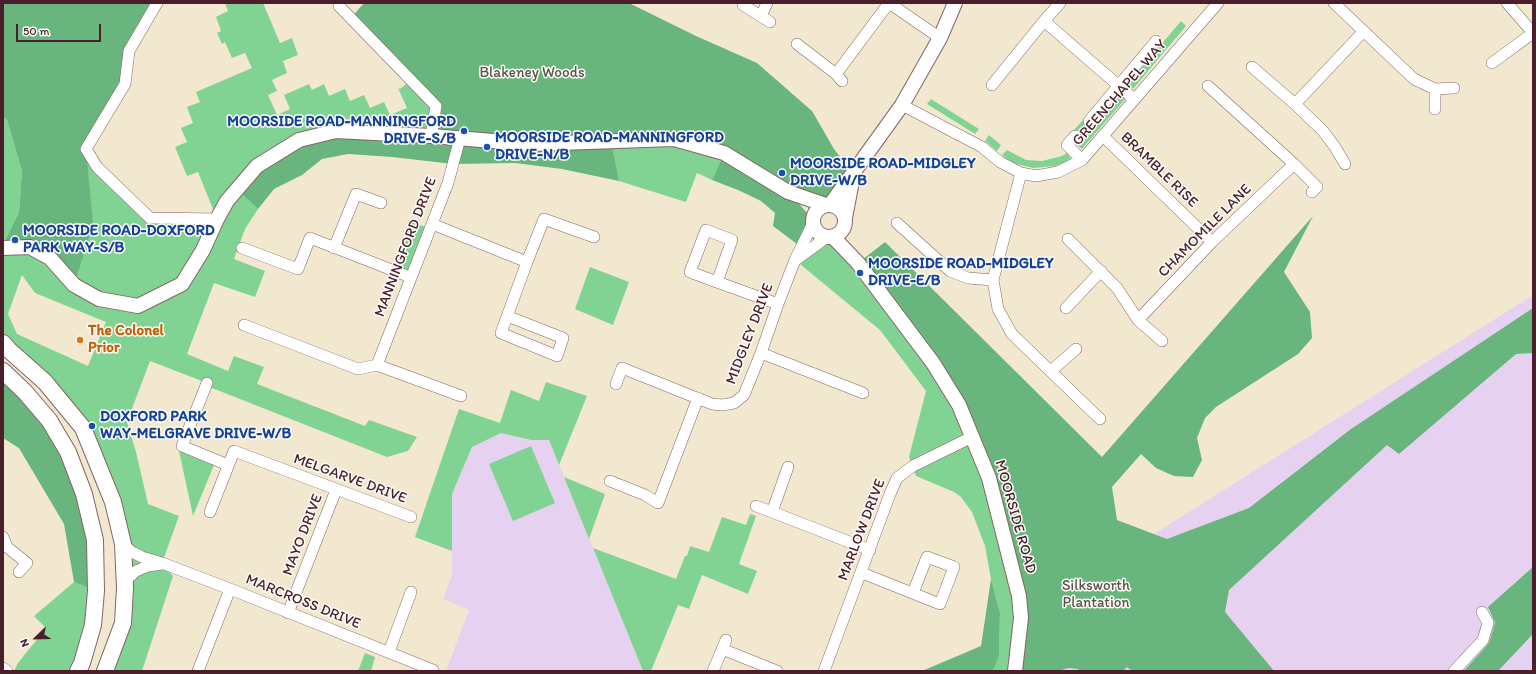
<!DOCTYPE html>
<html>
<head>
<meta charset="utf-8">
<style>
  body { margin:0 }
  #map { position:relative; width:1536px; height:674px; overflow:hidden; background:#f2e8d0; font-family:Itim,sans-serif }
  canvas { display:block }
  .frame { position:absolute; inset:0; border:4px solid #4a1f2b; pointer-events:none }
  .north { position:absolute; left:16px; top:618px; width:40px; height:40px; -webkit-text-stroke:3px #fdfcf7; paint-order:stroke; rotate:247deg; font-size:11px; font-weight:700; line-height:16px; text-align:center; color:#4a1f2b }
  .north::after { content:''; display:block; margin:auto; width:14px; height:18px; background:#4a1f2b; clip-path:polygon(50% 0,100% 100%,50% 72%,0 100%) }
  .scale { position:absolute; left:16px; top:24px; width:85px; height:18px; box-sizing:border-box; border:2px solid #4a1f2b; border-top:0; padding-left:5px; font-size:12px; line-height:14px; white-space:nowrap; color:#4a1f2b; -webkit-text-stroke:3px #fdfcf7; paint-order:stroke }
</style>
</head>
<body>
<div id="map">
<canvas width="1536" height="674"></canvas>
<div class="frame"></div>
<div class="north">N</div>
<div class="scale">50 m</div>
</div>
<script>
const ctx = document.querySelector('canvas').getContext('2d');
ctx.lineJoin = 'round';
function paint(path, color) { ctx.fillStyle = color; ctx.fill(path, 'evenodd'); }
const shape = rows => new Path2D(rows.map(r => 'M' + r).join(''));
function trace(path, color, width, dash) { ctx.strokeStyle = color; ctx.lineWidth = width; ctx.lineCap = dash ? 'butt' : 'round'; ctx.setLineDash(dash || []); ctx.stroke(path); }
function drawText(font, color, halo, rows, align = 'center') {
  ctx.font = font + ' Itim,sans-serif'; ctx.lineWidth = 3; ctx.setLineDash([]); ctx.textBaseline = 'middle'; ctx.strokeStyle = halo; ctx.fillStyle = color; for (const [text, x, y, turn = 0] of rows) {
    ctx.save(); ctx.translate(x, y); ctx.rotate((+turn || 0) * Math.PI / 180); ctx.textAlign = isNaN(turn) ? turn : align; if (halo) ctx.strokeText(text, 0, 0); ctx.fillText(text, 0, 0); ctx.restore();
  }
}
const built = shape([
  [1533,295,1533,671,1015,671,1021,618],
  [501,433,531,440,549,440,643,671,446,671,469,610,443,599,452,575,452,494,472,447]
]);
const green = shape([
  [225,3,263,3,280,43,292,38,298,55,283,61,287,73,272,80,277,91,268,95,277,115,290,109,284,95,309,84,312,90,324,84,329,96,345,89,350,101,364,95,370,108,384,102,390,115,407,108,398,88,400,89,411,80,436,106,431,136,336,131,238,189,258,209,245,229,234,259,265,271,255,297,214,283,187,354,228,371,234,356,264,367,257,384,365,426,369,420,417,437,408,451,387,457,212,388,207,383,150,361,127,422,136,452,148,504,179,516,162,563,173,576,142,671,105,671,123,623,123,544,83,428,3,343,3,248,86,149,150,218,217,219,198,172,187,176,175,147,187,142,181,128,193,123,187,107,200,102,196,92,252,68,245,53,232,58,225,42,222,44,217,33,221,31,216,17,228,11],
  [22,275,35,293,106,322,88,366,17,334,8,314],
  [1181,21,1186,26,1133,89,1128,84],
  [1121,94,1126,98,1082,149,1077,145],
  [931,99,979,129,975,134,927,104],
  [3,117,7,120,22,171,19,212,3,245],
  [1083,120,1088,125,1080,135,1074,130],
  [989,135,1001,145,997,151,985,141],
  [674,139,724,153,712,180,697,173,686,202,619,181,610,141],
  [1007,150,1026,160,1042,161,1062,156,1067,153,1071,159,1064,163,1055,166,1033,168,1013,163,1002,155],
  [412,222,431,229,410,277,392,270,400,247,403,248],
  [833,237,959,405,1019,596,1015,671,993,671,999,656,1000,613,991,579,985,546,972,512,961,497,954,492,916,476,909,457,926,391,880,330,795,260],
  [590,267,629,282,613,325,575,309],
  [546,382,587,396,559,465,549,440,531,440,501,433,472,447,452,494,452,551,415,537,459,409,500,423,511,390,539,401],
  [531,446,555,503,513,521,489,464],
  [179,451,214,465,193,516],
  [564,477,605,494,589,539],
  [750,514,756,516,739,564,757,571,748,594,702,575,689,609,678,605,651,671,643,671,593,548,676,579,685,556,687,556,690,546,709,552,722,517,746,525],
  [74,582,96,591,78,671,14,671,18,663,46,628,34,616],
  [365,653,375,657,371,671,358,671]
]);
const forest = shape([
  [3,3,157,3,141,30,125,84,86,149,93,224,74,285,50,258,3,245,19,212,22,171,7,120,3,117],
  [364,3,629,3,696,36,757,63,812,111,834,149,853,174,830,205,789,192,813,220,801,247,773,226,775,213,761,201,738,190,712,180,724,153,674,139,611,141,619,181,562,169,515,163,453,164,392,157,348,154,322,159,302,175,274,189,258,209,237,189,257,166,336,131,431,136,436,106,351,18],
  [1313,216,1284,272,1310,312,1312,338,1298,354,1216,407,1205,418,1197,438,1202,460,1193,477,1174,476,1156,468,1141,454,1112,487,1117,520,1167,539,1249,508,1351,429,1533,308,1533,353,1516,354,1399,454,1387,445,1229,590,1225,612,1274,671,1132,671,1127,667,1123,671,1080,671,1078,669,1069,668,1058,671,1015,671,1019,596,959,405,858,263,885,242,1102,457],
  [3,371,25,392,84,494,96,591,74,582,64,524,19,448,3,438],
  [1533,567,1533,634,1498,671,1464,671,1489,643,1495,623,1488,607],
  [991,579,1000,613,999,656,993,671,922,671,981,646]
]);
const minor = shape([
  [157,3,129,51,125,84,86,149,97,167,150,218,217,219],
  [340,3,339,6,436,106,431,136],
  [889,3,940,38],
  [1334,3,1414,79,1435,89,1435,109],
  [1507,3,1533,33],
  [743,5,770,22],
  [761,16,767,3],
  [1044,21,1060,3],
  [797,44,836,74,842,81],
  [1492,63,1533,33],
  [1252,67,1295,104,1323,131,1335,147,1345,164],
  [836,74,889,3],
  [992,85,1044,21,1134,99],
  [1435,89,1454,88],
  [1295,104,1363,32],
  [902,105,982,147,1000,162,1021,173,1036,176,1058,172,1082,160,1218,3],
  [1089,121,1156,41],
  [1075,136,1067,145,1082,160],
  [1103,136,1212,242],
  [1294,164,1317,187,1312,192],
  [897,223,950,271,968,278,993,280,1021,173],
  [432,224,527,262,501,333,557,356,563,338,507,316],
  [1068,239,1117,288,1138,320,1162,341],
  [242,248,298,269,310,238,410,277],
  [334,248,356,194,381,203],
  [797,259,827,237],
  [527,262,544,219,594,237],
  [993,280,998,309,1012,334,1100,419],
  [717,282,732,240,706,230,690,272,717,282,778,304],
  [1066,308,1101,271],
  [1138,320,1212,242,1294,164,1208,86],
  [244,325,358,369,377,365,461,396],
  [761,353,863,393],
  [377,365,448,183,460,138],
  [1051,371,1076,349],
  [207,383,182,446,228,465],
  [616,384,622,368,712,404,722,405,734,403,744,395,761,353,778,304,795,260,813,223],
  [788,467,772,512,870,550],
  [610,481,645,495,658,503,698,398],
  [756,506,772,512],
  [210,512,234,451,411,517],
  [3,537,7,547,27,563,19,572],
  [123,544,132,552,142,557,162,563,230,589,433,670],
  [862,573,940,604,954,567,927,557,913,593],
  [124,582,136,571,148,566,162,564],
  [288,613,336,490],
  [722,649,777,671],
  [389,652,411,592],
  [3,668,7,671],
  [198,671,230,589],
  [713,671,726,640],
  [824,671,890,494,897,478,913,466,972,437],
  [1454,671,1483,640,1488,623,1482,612]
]);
const tertiary = shape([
  '813 221a16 16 0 1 1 32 0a16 16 0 1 1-32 0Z',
  [830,205,902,105,940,38,955,3],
  [845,218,853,176],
  [833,237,858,263,933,363,959,405,989,478,1019,596,1021,618,1015,671],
  [3,248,30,247,50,258,74,285,99,299,138,306,182,284,203,250,217,219,227,201,257,166,299,140,336,131,431,136,531,144,674,139,724,153,788,192,826,205]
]);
const secondary = shape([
  [3,343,9,350,45,382,83,428,113,502,123,544,125,588,123,623,105,671],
  [3,371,25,392,49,420,68,452,84,494,95,540,96,591,93,625,82,663,78,671]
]);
const markers = [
  [464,131,4,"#1a4fb4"],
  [487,147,4,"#1a4fb4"],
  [782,173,4,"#1a4fb4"],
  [15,240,4,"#1a4fb4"],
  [860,273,4,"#1a4fb4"],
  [80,340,4,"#e8710a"],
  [92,426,4,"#1a4fb4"]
];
const parkNames = [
  ["Blakeney Woods",532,73],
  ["Silksworth",1096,586],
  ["Plantation",1096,603]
];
const streetNames = [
  ["GREENCHAPEL WAY",1120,93,-49],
  ["BRAMBLE RISE",1159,170,44],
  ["CHAMOMILE LANE",1205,231,-45],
  ["MANNINGFORD DRIVE",406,247,-69],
  ["MIDGLEY DRIVE",750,334,-69],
  ["MELGARVE DRIVE",350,479,20],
  ["MOORSIDE ROAD",1015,517,74],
  ["MARLOW DRIVE",862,530,-69],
  ["MAYO DRIVE",303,535,-69],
  ["MARCROSS DRIVE",303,602,22]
];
const transitNames = [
  ["MOORSIDE ROAD-MANNINGFORD",456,122,"right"],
  ["DRIVE-S/B",456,139,"right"],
  ["MOORSIDE ROAD-MANNINGFORD",495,138],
  ["DRIVE-N/B",495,155],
  ["MOORSIDE ROAD-MIDGLEY",790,164],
  ["DRIVE-W/B",790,181],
  ["MOORSIDE ROAD-DOXFORD",23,231],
  ["PARK WAY-S/B",23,248],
  ["MOORSIDE ROAD-MIDGLEY",868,264],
  ["DRIVE-E/B",868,281],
  ["DOXFORD PARK",100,417],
  ["WAY-MELGRAVE DRIVE-W/B",100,434]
];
const foodNames = [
  ["The Colonel",88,331],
  ["Prior",88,348]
];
paint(built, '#e6d2f0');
paint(green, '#81d394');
paint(forest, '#68b57e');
trace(minor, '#856565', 12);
trace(tertiary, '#856565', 16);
trace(secondary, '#856565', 18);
trace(minor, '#fff', 11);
trace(tertiary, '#fff', 14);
trace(secondary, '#fff', 16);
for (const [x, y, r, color] of markers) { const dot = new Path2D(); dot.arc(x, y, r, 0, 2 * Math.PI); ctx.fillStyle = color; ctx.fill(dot); trace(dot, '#fdfcf7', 1.5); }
drawText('15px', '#5a554a', '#fdfcf7', parkNames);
drawText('15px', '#4a1f2b', '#fdfcf7', streetNames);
drawText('bold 15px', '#164399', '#fdfcf7', transitNames, 'left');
drawText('bold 15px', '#c56008', '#fdfcf7', foodNames, 'left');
</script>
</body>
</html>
